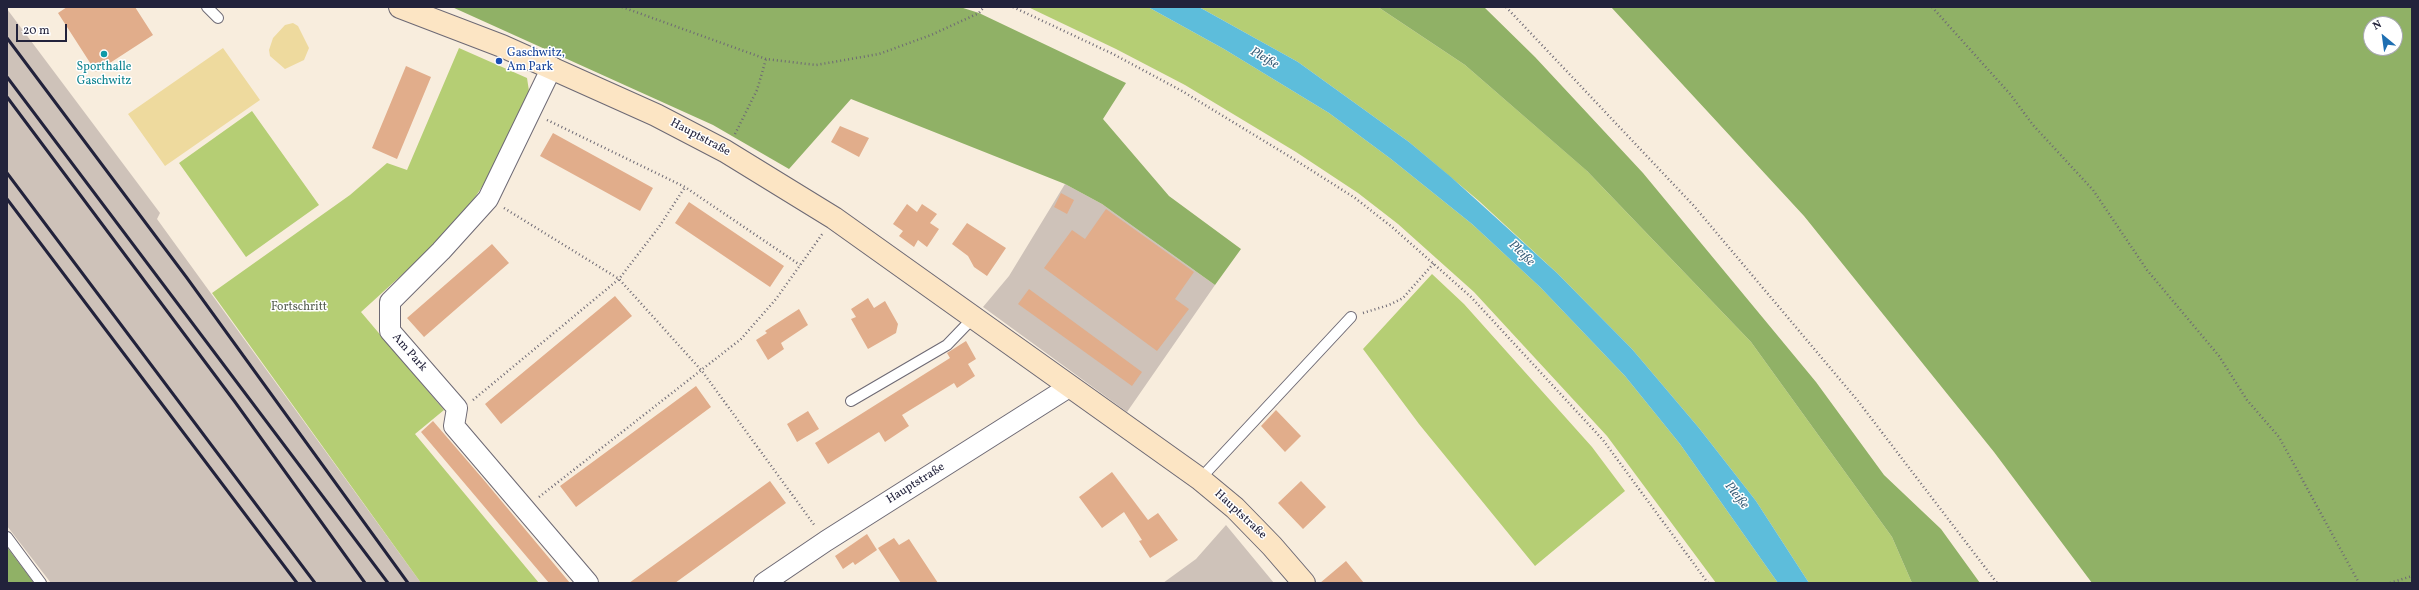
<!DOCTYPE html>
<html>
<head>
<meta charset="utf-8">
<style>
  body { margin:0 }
  #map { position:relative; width:2419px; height:590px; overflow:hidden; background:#f8eddd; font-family:Vollkorn,serif }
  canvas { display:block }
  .frame { position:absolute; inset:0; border:8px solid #22223b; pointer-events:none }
  .north { position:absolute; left:2363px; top:16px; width:40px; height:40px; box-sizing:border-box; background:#fff; border:1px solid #a7a7b1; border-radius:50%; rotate:331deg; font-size:11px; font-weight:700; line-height:16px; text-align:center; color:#22223b }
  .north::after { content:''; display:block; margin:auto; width:14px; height:18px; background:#1f6fb2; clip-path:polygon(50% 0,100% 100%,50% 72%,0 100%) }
  .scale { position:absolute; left:16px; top:24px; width:51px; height:18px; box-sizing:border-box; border:2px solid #22223b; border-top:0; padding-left:5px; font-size:12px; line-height:14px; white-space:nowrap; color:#22223b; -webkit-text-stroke:3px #fff; paint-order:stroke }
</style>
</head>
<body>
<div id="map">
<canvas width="2419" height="590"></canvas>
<div class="frame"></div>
<div class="north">N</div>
<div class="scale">20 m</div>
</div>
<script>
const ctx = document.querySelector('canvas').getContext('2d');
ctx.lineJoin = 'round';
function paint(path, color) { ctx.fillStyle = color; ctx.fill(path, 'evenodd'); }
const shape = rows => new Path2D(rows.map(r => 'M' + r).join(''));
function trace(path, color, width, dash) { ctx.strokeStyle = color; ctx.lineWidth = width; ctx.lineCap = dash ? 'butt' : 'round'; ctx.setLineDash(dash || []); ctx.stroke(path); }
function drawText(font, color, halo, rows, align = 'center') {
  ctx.font = font + ' Vollkorn,serif'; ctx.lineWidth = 3; ctx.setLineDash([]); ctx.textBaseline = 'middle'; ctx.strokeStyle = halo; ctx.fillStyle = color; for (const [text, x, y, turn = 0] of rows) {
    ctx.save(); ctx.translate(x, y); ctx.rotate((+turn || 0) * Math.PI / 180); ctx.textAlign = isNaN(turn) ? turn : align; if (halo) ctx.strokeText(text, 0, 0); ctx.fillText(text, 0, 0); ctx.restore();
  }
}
const industrial = shape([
  [7,9,160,213,157,219,421,583,51,583,7,526],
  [1065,184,1102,204,1215,285,1127,412,983,307,1009,276],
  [1226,525,1274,583,1163,583,1196,559]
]);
const green = shape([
  [1028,7,1148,7,1224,49,1329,113,1391,159,1472,224,1540,287,1625,376,1680,444,1778,583,1716,583,1607,436,1474,292,1398,224,1358,193,1296,152,1185,85,1116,49],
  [1199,7,1378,7,1465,65,1586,170,1751,342,1892,537,1912,583,1809,583,1756,501,1699,428,1632,349,1557,273,1479,201,1409,142,1298,62],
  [459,48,527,78,529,91,486,181,467,209,438,242,361,312,444,410,415,434,539,583,421,583,212,293,350,195,387,163,407,170],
  [252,111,319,205,246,257,179,163],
  [1432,274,1464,304,1592,447,1625,491,1535,566,1419,424,1363,349]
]);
const forest = shape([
  [452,7,960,7,979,13,1126,83,1103,119,1169,196,1241,249,1215,285,1102,204,1065,184,851,99,789,169,713,125],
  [1378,7,1484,7,1535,57,1643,173,1816,382,1884,475,1941,529,1980,583,1912,583,1892,537,1751,342,1587,171,1465,65],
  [1611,7,2412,7,2412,583,2092,583,1994,452,1804,216],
  [2371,24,2395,24,2395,48,2371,48],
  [7,547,34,583,7,583]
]);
const sand = shape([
  [293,23,298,26,309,48,304,60,285,69,270,56,269,50,273,38,285,25],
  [223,48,260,100,165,166,128,114]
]);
const water = shape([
  [1148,7,1199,7,1298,62,1409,142,1451,177,1557,273,1632,349,1699,428,1756,501,1809,583,1778,583,1680,444,1625,376,1540,287,1472,224,1391,159,1329,113,1224,49]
]);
const building = shape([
  [67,7,135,7,153,35,96,72,58,13],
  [406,66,431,77,397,159,372,148],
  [840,126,869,138,859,157,831,142],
  [553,133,653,188,640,211,540,156],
  [1061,193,1074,200,1067,214,1054,207],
  [689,202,784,266,770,287,675,223],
  [907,204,917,212,922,204,937,214,930,223,939,229,927,247,918,240,914,247,899,236,903,231,893,224],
  [1106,209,1194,272,1175,299,1189,309,1157,351,1044,268,1072,230,1085,239],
  [967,223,1006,248,987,276,974,267,968,256,952,244],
  [492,244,509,263,424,337,407,318],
  [1029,289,1142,372,1132,386,1018,304],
  [615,296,632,316,501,424,485,404],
  [868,298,874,308,885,301,898,324,896,333,868,349,851,319,856,317,851,309],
  [799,309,808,325,781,343,784,349,768,360,756,340,767,333,765,331],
  [966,341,976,359,968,364,975,376,957,388,954,383,902,415,909,426,885,442,879,432,828,464,815,443,950,358,947,353],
  [696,386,711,407,576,507,560,486],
  [1276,410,1301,436,1285,452,1261,426],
  [808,411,819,429,797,442,787,424],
  [433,421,483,479,570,583,549,583,421,432],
  [1112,472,1148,520,1158,513,1178,540,1150,558,1139,541,1142,540,1124,512,1102,528,1079,497],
  [770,481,786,503,758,523,675,583,629,583],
  [1301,481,1326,507,1303,529,1278,503],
  [867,534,877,550,855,565,853,562,843,569,835,556],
  [894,538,899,545,909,539,938,583,901,583,878,548],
  [1346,561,1364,583,1320,583]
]);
const path = shape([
  [622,7,766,59,816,65,879,54,931,35,979,13,984,7],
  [1013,7,1113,54,1182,91,1292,158,1355,198,1392,227,1471,297,1603,440,1708,583],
  [1506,7,1694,206,1858,401,1997,583],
  [1932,7,2010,94,2033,125,2093,190,2147,270,2219,356,2247,400,2279,437,2359,583],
  [547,120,685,187,800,265],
  [735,134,757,90,766,59],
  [504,208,619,279,702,371,815,526],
  [1363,313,1389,305,1403,298,1434,263],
  [473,400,619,279,659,227,685,187],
  [539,497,741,339,776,299,823,233],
  [2390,583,2412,576]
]);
const lane = shape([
  [207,7,218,18],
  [851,401,947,345,973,318],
  [1200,479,1351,317],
  [7,537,41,583]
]);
const street = shape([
  [552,67,488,199,441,251,390,302,390,331,457,408,454,426,588,583],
  [764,583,826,541,1069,387]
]);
const secondary = shape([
  [400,7,502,46,656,115,725,151,834,218,1200,479,1235,508,1272,546,1304,583]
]);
const rail = shape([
  [7,38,187,278,408,583],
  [7,77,388,583],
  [7,97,235,402,365,583],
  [7,173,315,583],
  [7,199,297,583]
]);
const markers = [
  [104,54,4,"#0f9aa8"],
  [499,61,4,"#1a4fb4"]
];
const transitNames = [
  ["Gaschwitz,",507,54],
  ["Am Park",507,68]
];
const cultureNames = [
  ["Sporthalle",104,68],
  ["Gaschwitz",104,82]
];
const streetNames = [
  ["Hauptstraße",700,138,28],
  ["Am Park",409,353,49],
  ["Hauptstraße",916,484,-32],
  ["Hauptstraße",1240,515,43]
];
const parkNames = [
  ["Fortschritt",299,308]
];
const waterNames = [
  ["Pleiße",1264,59,30],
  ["Pleiße",1521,254,44],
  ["Pleiße",1736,496,52]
];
paint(industrial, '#cec2b9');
paint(green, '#b5ce74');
paint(forest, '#90b166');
paint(sand, '#eeda9e');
paint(water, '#5dbddb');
paint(building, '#e1ad8b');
trace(lane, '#6d6974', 12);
trace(street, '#6d6974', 22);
trace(secondary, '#6d6974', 24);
trace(path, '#6d6974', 2.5, [1, 3]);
trace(lane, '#fff', 10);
trace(street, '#fff', 20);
trace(secondary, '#fce5c4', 22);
trace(rail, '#22223b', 3);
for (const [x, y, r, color] of markers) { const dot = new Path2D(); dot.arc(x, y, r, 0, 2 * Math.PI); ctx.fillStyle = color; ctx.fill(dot); trace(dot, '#fff', 1.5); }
drawText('12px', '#164399', '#fff', transitNames, 'left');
drawText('12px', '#0d838f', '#fff', cultureNames);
drawText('12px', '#22223b', '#fff', streetNames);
drawText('12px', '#555e4f', '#fff', parkNames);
drawText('italic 13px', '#3a607b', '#fff', waterNames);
</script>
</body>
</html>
